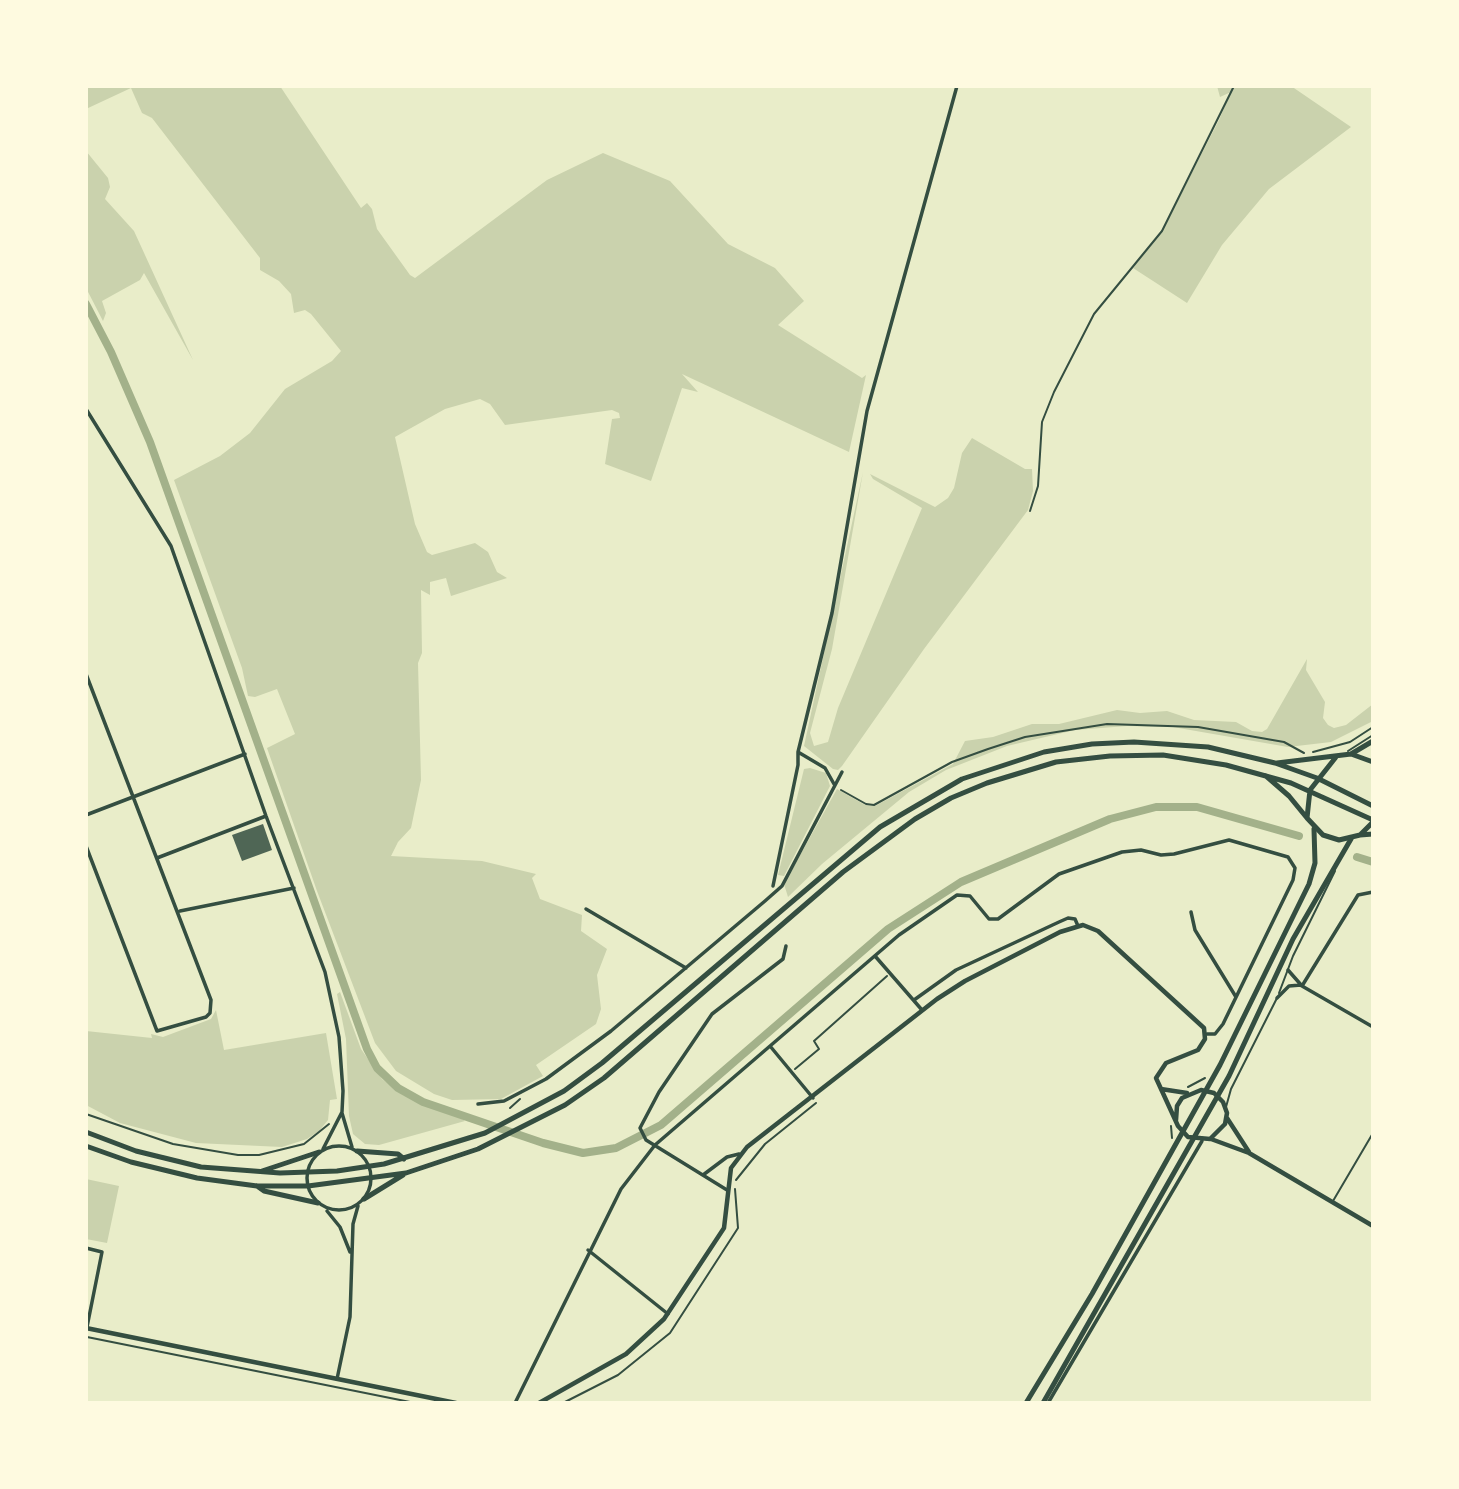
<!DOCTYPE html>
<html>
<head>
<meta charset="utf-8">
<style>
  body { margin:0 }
  #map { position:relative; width:1459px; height:1489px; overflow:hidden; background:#e9edc9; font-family:"Varela Round",sans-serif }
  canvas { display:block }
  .frame { position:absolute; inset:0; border:88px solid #fefae0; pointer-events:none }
</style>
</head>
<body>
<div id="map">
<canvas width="1459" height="1489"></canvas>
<div class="frame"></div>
</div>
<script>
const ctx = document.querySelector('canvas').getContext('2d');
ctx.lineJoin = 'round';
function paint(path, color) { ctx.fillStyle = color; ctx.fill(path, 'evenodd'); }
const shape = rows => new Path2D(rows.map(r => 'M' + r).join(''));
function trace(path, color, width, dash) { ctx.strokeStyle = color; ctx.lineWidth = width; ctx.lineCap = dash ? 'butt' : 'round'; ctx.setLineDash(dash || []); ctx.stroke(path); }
const green = shape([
  [86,86,280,86,361,208,367,203,372,209,377,229,410,275,415,278,547,180,603,153,670,181,728,244,775,268,804,301,778,325,862,378,866,375,849,452,682,374,698,392,682,388,651,481,605,464,612,419,620,418,619,413,612,410,505,425,490,404,480,399,445,409,395,437,415,524,427,552,432,555,475,543,488,552,497,572,507,578,451,596,446,578,430,582,430,595,421,590,422,653,418,663,421,780,411,828,398,842,391,856,482,861,536,874,532,878,540,899,582,915,581,931,607,949,597,975,601,1009,596,1024,536,1065,543,1076,501,1099,452,1100,434,1094,396,1071,375,1043,317,891,267,748,295,734,277,689,255,697,248,696,242,668,174,480,220,456,250,433,285,389,332,361,341,351,311,314,305,310,294,313,291,294,279,281,260,270,260,258,152,118,142,113,131,88,86,109],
  [1217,86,1291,86,1351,127,1269,189,1222,245,1187,303,1133,268,1162,231,1219,120,1231,92,1220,97],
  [86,151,108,178,110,187,105,199,134,231,193,360,144,273,140,280,102,301,106,313,103,321,86,288],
  [972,438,1025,469,1032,469,1033,491,1028,510,924,649,842,766,838,770,833,769,804,746,863,472,832,649,810,733,814,746,828,742,838,708,922,508,873,479,870,474,935,507,948,498,954,488,962,453],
  [1307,659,1306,670,1325,702,1323,718,1328,725,1334,728,1346,725,1373,704,1373,721,1331,742,1288,747,1173,727,1127,726,1075,730,1007,746,946,770,909,792,822,864,788,897,784,884,837,789,865,805,875,806,953,764,965,741,993,737,1032,724,1059,724,1117,710,1140,713,1167,711,1194,720,1236,722,1252,731,1262,732,1267,729],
  [810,768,826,773,830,786,784,876,778,875,804,769],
  [340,992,361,1049,382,1079,403,1095,457,1115,465,1121,379,1145,365,1144,353,1134,349,1116,346,1039,337,994],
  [216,1010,224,1050,326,1033,337,1099,330,1100,328,1120,319,1131,307,1139,282,1147,196,1143,120,1123,86,1105,86,1031,152,1038,151,1034,163,1037,211,1019],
  [86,1179,119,1186,107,1243,86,1239]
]);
const canal = shape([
  [86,304,111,352,150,442,367,1049,377,1068,398,1088,423,1102,543,1143,583,1153,616,1148,661,1125,888,929,961,882,1110,819,1156,807,1197,807,1299,836],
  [1357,857,1373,862]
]);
const building = shape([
  [263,824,272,850,242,861,232,835]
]);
const path = shape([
  [1030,511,1038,486,1042,422,1054,392,1094,314,1162,231,1234,86],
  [1313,752,1350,742,1373,727],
  [841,790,866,804,874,805,952,762,988,749,1025,737,1107,724,1198,727,1284,742,1304,753],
  [795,1069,819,1049,814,1041,887,976],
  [1188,1087,1205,1078],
  [510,1108,520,1099],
  [86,1114,173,1144,238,1155,259,1155,304,1144,329,1124],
  [1171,1126,1172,1138],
  [736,1180,765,1144,816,1103],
  [87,1337,415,1403],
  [563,1403,618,1375,670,1333,738,1228,735,1189]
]);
const service = shape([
  [1348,751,1373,735],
  [1279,993,1293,956,1335,871],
  [1226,1107,1231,1089,1277,998],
  [1333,1201,1373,1133]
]);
const minor = shape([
  [86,409,171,546,266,816,325,972,339,1037,343,1091,342,1112,323,1149],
  [86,674,211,1000,210,1013,206,1017,157,1031,86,846],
  [798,752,825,768,834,784],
  [86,815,245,754],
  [157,858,266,816],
  [773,886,798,765,798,752,832,613,867,411,957,86],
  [586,909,686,968],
  [180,911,294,888],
  [1191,912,1195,930,1236,997],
  [875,956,922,1010],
  [1288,970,1302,986,1373,1027],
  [1302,986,1358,895,1373,892],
  [1277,998,1289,986,1301,985],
  [914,1000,956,970,1059,922,1068,918,1075,919,1078,926],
  [770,1046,813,1098],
  [478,1104,504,1101,546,1079,611,1031,765,901,782,886,842,772],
  [342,1113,352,1147],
  '307 1178a32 32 0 1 1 64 0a32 32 0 1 1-64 0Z',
  [703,1175,727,1157,739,1154],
  [727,1190,646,1140,640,1128,659,1092,712,1014,783,959,786,946],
  [327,1211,340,1227,350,1252],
  [86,1248,102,1252,86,1332],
  [588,1250,668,1314],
  [337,1379,350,1317,353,1224,358,1206],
  [515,1403,621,1189,655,1145,899,935,957,895,970,896,989,919,998,919,1059,874,1122,852,1141,850,1161,855,1174,854,1229,840,1288,857,1295,868,1293,880,1223,1024,1215,1034,1207,1034],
  [1048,1403,1202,1141]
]);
const tertiary = shape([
  [1161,1089,1187,1093],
  [1227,1118,1249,1152],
  [1211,1139,1249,1153,1373,1226],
  [86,1328,456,1403],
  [539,1403,626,1354,664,1319,724,1228,731,1168,747,1147,937,999,965,981,1060,932,1083,925,1098,931,1204,1028,1205,1039,1198,1050,1166,1063,1156,1078,1178,1126,1188,1137,1210,1139,1225,1124,1227,1113,1223,1102,1214,1093,1201,1090,1182,1098,1177,1106,1176,1120]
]);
const primary = shape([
  [1026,1403,1092,1294,1220,1065,1309,884,1315,863,1314,829],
  [1043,1403,1229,1076,1293,939,1351,839]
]);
const trunk = shape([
  [1351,754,1373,741],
  [1336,757,1310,790,1307,818,1323,835,1339,840,1360,835,1373,822],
  [1277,763,1351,754,1373,762],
  [1266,776,1289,796,1307,818],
  [1360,835,1373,834],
  [86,1132,136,1151,201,1167,280,1173,337,1171,384,1164,485,1133,564,1091,602,1063,880,827,962,779,1044,752,1092,744,1134,742,1208,747,1275,763,1317,778,1373,806],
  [86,1146,131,1162,197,1178,257,1186,308,1186,406,1173,478,1149,565,1105,604,1078,843,872,915,819,951,798,987,783,1056,762,1110,756,1163,755,1226,765,1291,783,1373,820],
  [357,1151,398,1154,404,1159],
  [262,1171,319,1152],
  [257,1186,264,1191,318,1203],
  [364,1199,403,1175]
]);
paint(green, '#cad2ad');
trace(canal, '#a3b18a', 8);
paint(building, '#4f6655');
trace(path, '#344e41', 2);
trace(service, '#344e41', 2);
trace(minor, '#344e41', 3.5);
trace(tertiary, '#344e41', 4.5);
trace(primary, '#344e41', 5);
trace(trunk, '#344e41', 5);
</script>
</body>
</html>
